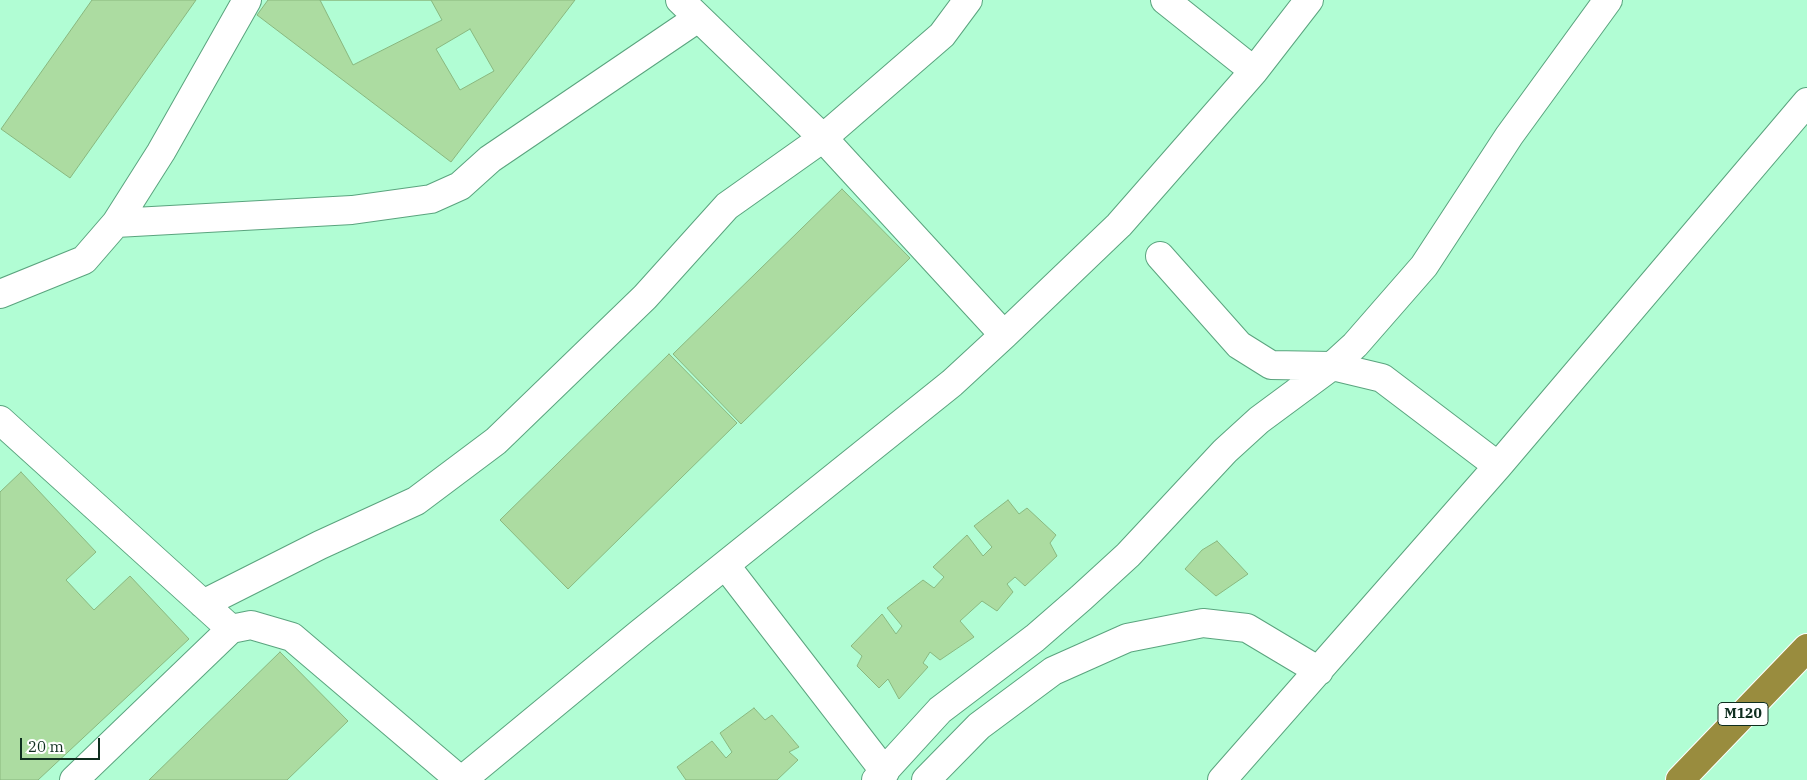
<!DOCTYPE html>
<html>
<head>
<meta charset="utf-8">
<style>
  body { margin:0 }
  #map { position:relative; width:1807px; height:780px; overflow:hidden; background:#b1fdd4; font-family:"IBM Plex Serif",serif }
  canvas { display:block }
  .scale { position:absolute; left:20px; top:738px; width:80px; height:22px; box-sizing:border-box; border:2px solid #0f2e1f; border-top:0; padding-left:6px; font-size:15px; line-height:18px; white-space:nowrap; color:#0f2e1f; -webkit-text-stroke:4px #fff; paint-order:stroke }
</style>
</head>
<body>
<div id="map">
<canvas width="1807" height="780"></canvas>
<div class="scale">20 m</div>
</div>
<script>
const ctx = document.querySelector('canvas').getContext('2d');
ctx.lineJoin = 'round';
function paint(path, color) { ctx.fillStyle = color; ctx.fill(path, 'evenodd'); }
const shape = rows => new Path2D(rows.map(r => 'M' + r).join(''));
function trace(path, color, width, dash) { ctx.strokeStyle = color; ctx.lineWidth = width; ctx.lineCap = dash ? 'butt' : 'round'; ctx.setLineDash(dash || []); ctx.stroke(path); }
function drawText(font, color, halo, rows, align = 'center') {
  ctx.font = font + ' "IBM Plex Serif",serif'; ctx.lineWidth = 4; ctx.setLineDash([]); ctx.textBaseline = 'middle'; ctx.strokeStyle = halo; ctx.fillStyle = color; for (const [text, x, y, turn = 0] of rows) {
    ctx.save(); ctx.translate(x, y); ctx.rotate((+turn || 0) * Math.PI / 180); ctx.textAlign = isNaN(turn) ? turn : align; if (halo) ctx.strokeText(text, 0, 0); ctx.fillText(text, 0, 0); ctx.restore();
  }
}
const building = shape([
  [92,0,196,0,70,178,1,129,92,0],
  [268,0,575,0,451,162,257,15,268,0],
  [320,0,431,0,442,20,353,65,320,0],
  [470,29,494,71,460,90,436,49,470,29],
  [842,189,910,258,741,424,673,354,842,189],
  [669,354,737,423,568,589,500,520,669,354],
  [21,472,96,552,66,580,94,610,130,576,189,639,38,780,0,780,0,492,21,472],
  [1008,500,1019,514,1027,508,1056,535,1050,543,1057,556,1025,586,1015,577,1007,584,1013,592,997,611,982,601,960,621,974,637,940,660,930,652,923,663,928,667,899,699,888,679,879,688,857,666,862,656,851,646,882,614,896,634,902,626,887,608,923,580,934,588,944,577,933,567,967,535,983,556,992,547,974,526,1008,500],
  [1217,541,1248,574,1216,596,1185,569,1202,550,1217,541],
  [280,652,348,721,287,780,149,780,280,652],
  [754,708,765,720,772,715,799,747,789,752,798,760,777,780,686,780,677,767,712,741,726,758,732,752,720,733,754,708]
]);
const minor = shape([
  [680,0,823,138,1004,335],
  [1165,0,1254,71],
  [116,223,352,210,431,199,460,186,490,159,698,18],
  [1160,256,1239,345,1271,365,1332,366,1382,378,1498,466],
  [0,294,84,260,116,223,161,152,247,0],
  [0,420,231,629,251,625,292,637,460,780],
  [726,566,885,772],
  [203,604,320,545,416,501,496,441,645,297,727,206,823,138,942,35,968,0],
  [74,780,231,629],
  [462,780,639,634,952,383,1004,335,1119,225,1254,71,1309,0],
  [876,780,940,710,1035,638,1081,598,1128,555,1225,451,1259,420,1332,366,1355,345,1424,266,1509,136,1608,0],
  [926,780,979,726,1053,671,1127,638,1203,623,1247,628,1319,671],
  [1222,780,1498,466,1807,102]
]);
const highway = shape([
  [1680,780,1807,648]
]);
const shields = [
  [1743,714,50]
];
const shieldNames = [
  ["M120",1743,714]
];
paint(building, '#acdca1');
trace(building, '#89b87f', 1);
trace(minor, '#5aa47e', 30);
trace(highway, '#fff', 30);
trace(minor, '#fff', 28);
trace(highway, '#998c3e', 28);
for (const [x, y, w] of shields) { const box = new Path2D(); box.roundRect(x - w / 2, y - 11.5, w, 23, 4); ctx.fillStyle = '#fff'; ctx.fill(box); trace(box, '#0f2e1f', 1); }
drawText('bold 14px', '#0f2e1f', null, shieldNames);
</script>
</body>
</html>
